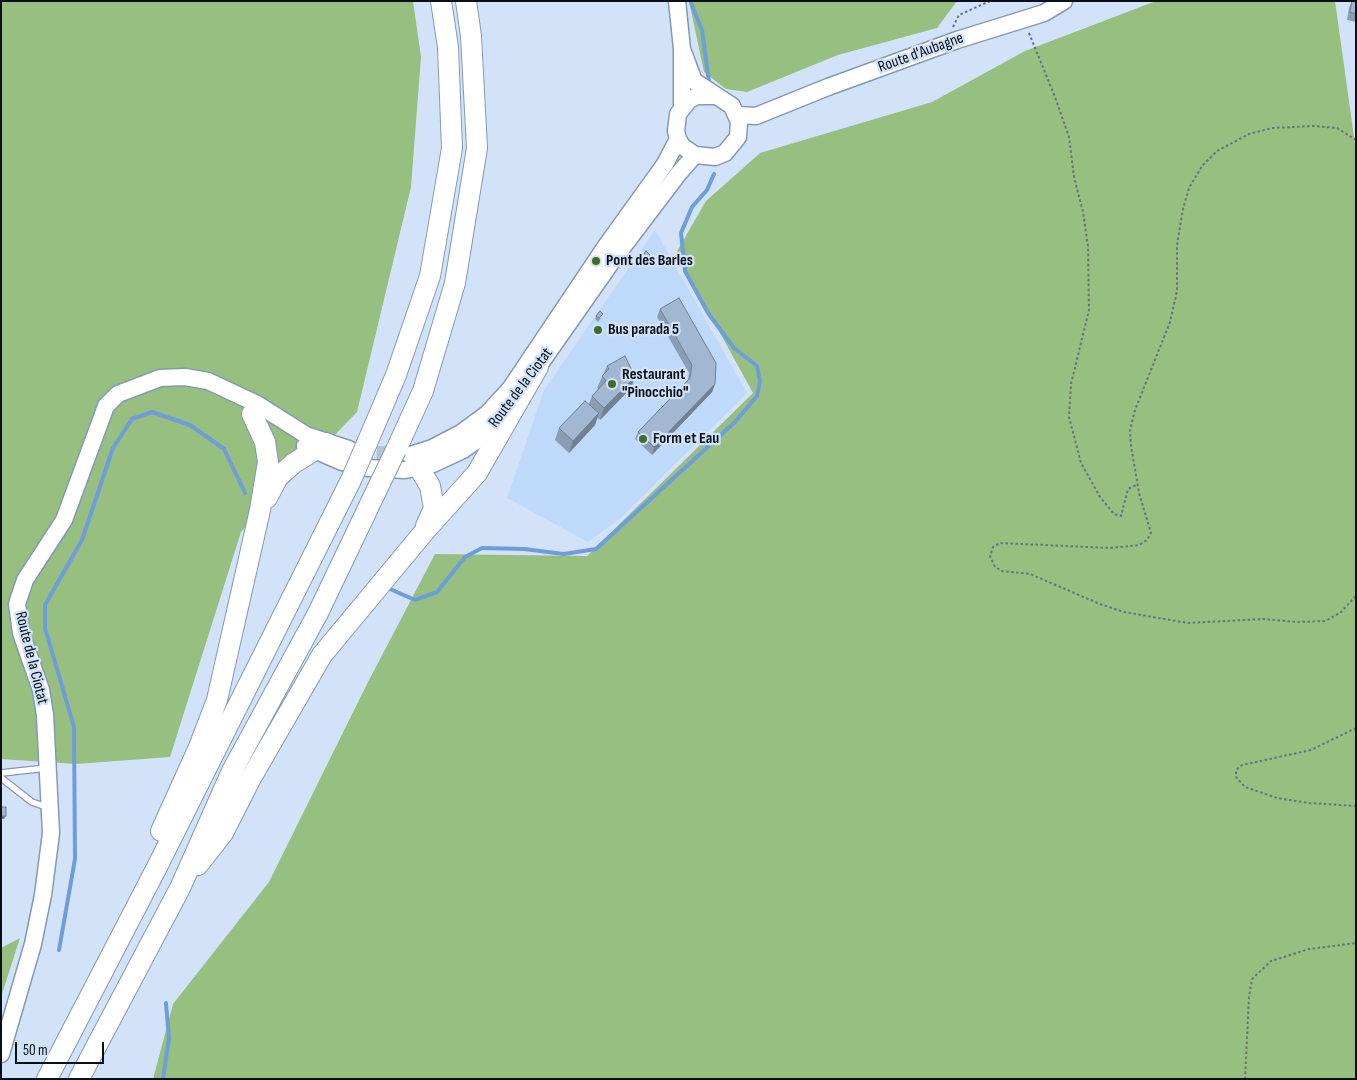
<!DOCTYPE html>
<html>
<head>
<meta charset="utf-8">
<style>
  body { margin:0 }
  #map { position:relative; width:1357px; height:1080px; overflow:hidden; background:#d2e3f9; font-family:"Sofia Sans Condensed",sans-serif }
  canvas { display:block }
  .frame { position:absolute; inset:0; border:2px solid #080f18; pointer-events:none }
  .scale { position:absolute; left:15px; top:1042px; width:89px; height:22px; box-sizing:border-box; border:2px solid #080f18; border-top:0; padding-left:6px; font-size:15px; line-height:18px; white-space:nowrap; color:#080f18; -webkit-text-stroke:4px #d2e3f9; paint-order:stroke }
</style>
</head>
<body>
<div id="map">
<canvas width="1357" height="1080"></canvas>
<div class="frame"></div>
<div class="scale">50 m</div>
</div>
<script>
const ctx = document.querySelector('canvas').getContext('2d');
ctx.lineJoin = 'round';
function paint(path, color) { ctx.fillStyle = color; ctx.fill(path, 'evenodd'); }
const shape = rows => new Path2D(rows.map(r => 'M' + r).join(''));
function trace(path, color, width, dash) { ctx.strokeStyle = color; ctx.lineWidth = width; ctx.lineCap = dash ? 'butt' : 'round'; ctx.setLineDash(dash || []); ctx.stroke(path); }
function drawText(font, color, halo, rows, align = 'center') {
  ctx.font = font + ' "Sofia Sans Condensed",sans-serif'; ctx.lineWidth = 4.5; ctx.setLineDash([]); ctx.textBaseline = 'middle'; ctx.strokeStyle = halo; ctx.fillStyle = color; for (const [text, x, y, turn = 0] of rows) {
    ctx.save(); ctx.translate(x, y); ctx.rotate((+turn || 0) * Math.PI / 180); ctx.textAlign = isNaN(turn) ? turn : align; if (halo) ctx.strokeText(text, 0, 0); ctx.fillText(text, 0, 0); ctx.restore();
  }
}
const built = shape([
  [655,230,747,393,622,517,588,542,507,498,544,390]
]);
const green = shape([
  [1,1,413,1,421,57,411,187,357,412,241,532,170,757,76,764,1,759],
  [689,1,957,1,937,28,838,55,747,92,726,89,704,72],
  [1156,1,1335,1,1356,151,1356,1079,153,1079,173,1004,269,882,367,684,435,554,587,556,753,393,676,253,706,201,760,153,932,102,1025,51],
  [20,938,1,997,1,948]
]);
const stream = shape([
  [691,3,702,30,709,82],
  [390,589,415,600,437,592,465,557,482,548,524,549,564,554,596,549,735,422,757,396,760,381,757,366,734,348,708,313,685,271,681,233,692,207,707,190,714,174],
  [59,950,75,859,74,727,45,628,45,605,82,540,113,448,132,419,152,412,190,425,224,449,245,493],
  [163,1079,169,1038,166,1003]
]);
const secondaryTunnel = shape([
  [353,450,374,454,406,455]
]);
const path = shape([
  [953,27,959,15,990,1],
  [1029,33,1055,97,1069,137,1074,177,1083,212,1088,246,1089,310,1071,384,1069,417,1081,463,1100,497,1114,514,1121,516,1128,489,1138,484],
  [1356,140,1337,128,1314,126,1272,128,1249,134,1217,151,1202,166,1189,188,1183,209,1177,245,1177,291,1170,322,1135,410,1130,430,1131,446,1139,493,1151,533,1147,540,1139,545,1110,548,1000,543,993,547,990,556,995,567,1002,571,1030,574,1100,604,1124,612,1188,623,1263,619,1297,622,1325,621,1340,613,1356,596],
  [1356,728,1311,750,1242,765,1236,770,1236,777,1245,787,1277,798,1309,803,1356,806],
  [1245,1079,1249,997,1252,979,1271,961,1309,949,1356,943]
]);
const lane = shape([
  [1,773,47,768],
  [1,778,32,802,49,808]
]);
const secondary = shape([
  [677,1,682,49,682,107],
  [682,49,694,81,732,106,739,122,738,137,725,153,715,157,695,155,682,146,678,139,676,131,678,114,689,100,697,96,716,96],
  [737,115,756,116,828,87,957,40,1044,13,1064,1],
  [531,377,613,260,679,173,695,155],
  [305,446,342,462,368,468,405,470,433,464,463,450,488,432,505,410],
  [410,455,432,448,461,433,487,414,510,389,606,246,665,164,678,139],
  [1,1054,33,944,43,895,51,833,45,715,41,690,21,633,17,604,25,580,64,520,106,406,118,394,160,378,185,377,208,381,257,404,306,435,349,449]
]);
const highway = shape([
  [367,443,396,375,430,276,452,148,448,47,441,1],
  [396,450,423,391,455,283,477,148,471,36,466,1],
  [419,468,430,486,434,508,426,526],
  [267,498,278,477,294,463,326,443],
  [161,831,199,747,217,700,260,510,268,462,265,442,252,414],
  [198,865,223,833,251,778,322,655,424,532,477,473,538,367],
  [47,1079,156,869,351,480],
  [79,1079,180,888,232,771,318,613,381,481]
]);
const highwayBridge = shape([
  [351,480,367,443],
  [381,481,396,450]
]);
const wall = shape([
  [1352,1,1356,1,1356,22,1347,20,1349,8],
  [649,258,643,266,639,263,641,259],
  [660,309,715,384,712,392,652,455,635,439,638,432,688,380,689,373,657,317],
  [596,316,601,318,598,322,595,319],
  [607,366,635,377,631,388,600,420,597,417,595,425,569,453,555,440,559,428,589,404,592,396,599,389,597,388]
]);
const shadedWall = shape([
  [635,377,631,388,600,420,604,408],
  [715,384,712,392,652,455,654,447],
  [599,413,595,425,569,453,573,441],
  [1,816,6,816,4,819,1,819]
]);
const building = shape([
  [1352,1,1356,1,1356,14,1350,12,1352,1],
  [646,251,650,255,645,262,641,259,646,251],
  [679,298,716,363,715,384,654,447,638,432,690,378,692,365,660,309,679,298],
  [600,311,603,314,599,318,596,316,600,311],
  [625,356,635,377,604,408,592,396,606,381,602,376,609,369,607,366,625,356],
  [585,401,599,413,573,441,559,428,585,401],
  [1,807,6,807,6,816,1,816,1,807]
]);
const markers = [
  [596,261,5,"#426b28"],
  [598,330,5,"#426b28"],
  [612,384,5,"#426b28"],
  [643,439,5,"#426b28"]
];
const streetNames = [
  ["Route d'Aubagne",921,53,-20],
  ["Route de la Ciotat",521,388,-53],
  ["Route de la Ciotat",31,658,76]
];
const poiNames = [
  ["Pont des Barles",606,261],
  ["Bus parada 5",608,330],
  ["Restaurant",622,375],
  ["\"Pinocchio\"",622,393],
  ["Form et Eau",653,439]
];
paint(built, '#bfd9fb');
paint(green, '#96bf80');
trace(stream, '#6f9dd9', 4);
trace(secondaryTunnel, '#b4c3d7', 16, [16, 8]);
trace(lane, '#8599b3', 8);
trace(secondary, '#8599b3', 19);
trace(highway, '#8599b3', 22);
trace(path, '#667180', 2, [2.5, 2.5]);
trace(lane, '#fff', 5.5);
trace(secondary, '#fff', 16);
trace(highway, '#fff', 20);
trace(highwayBridge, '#8599b3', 22, []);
trace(highwayBridge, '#fff', 20);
paint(wall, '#8b9db5');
paint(shadedWall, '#718093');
paint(building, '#a2b7d2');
trace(building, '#718093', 1);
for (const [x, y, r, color] of markers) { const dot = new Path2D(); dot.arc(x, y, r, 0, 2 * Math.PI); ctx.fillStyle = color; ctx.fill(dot); trace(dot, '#d2e3f9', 2); }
drawText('16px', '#080f18', '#d2e3f9', streetNames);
drawText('bold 16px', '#080f18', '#d2e3f9', poiNames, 'left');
</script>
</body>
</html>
